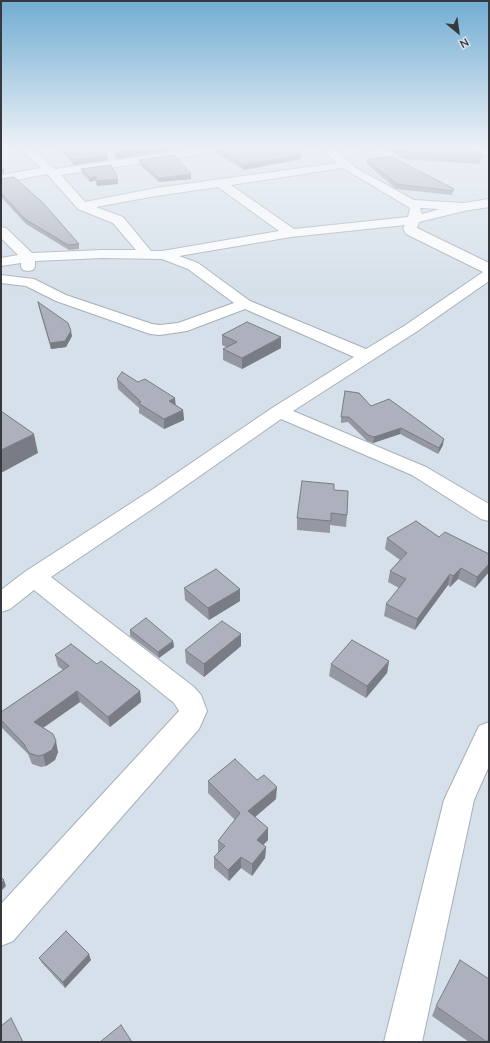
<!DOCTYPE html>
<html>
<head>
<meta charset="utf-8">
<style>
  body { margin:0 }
  #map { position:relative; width:490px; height:1043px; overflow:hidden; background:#d6e0ea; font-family:"Nunito Sans",sans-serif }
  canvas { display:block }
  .frame { position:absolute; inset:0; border:2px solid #36393d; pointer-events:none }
  .north { position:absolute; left:438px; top:12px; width:40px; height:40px; -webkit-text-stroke:3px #d6e0ea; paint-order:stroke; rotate:151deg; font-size:11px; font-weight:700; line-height:16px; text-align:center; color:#36393d }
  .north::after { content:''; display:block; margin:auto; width:14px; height:18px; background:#36393d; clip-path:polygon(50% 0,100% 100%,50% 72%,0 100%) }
</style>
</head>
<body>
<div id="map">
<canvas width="490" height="1043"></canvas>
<div class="frame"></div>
<div class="north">N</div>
</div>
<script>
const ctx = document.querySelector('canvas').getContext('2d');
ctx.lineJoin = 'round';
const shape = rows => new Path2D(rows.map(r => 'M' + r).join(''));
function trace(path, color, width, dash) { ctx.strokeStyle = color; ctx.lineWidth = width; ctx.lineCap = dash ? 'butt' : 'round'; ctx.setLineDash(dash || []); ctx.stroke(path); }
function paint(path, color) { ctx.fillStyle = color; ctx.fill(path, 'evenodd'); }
const minor = shape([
  [19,148,31,148,55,169,199,148,227,148,222,151,61,175,85,202,156,188,337,163,321,148,333,148,356,168,414,200,464,203,489,199,489,207,464,211,419,222,417,228,489,263,489,281,416,332,293,411,426,467,489,504,489,521,481,519,412,475,281,419,167,499,51,577,194,687,201,695,207,711,199,729,13,941,1,946,1,904,179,711,174,703,34,590,10,609,1,612,1,590,26,571,153,489,272,408,354,357,245,309,187,331,160,335,150,334,56,301,26,286,1,283,1,275,34,279,66,295,152,324,160,325,178,323,234,303,188,269,162,259,102,258,35,261,35,267,33,270,28,271,23,270,21,267,21,263,1,266,1,258,18,255,1,238,1,227,6,228,32,253,102,250,136,250,113,223,78,209,47,174,1,183,1,175,41,168,19,148],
  [343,168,410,208,408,217,294,229,231,185,343,168],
  [218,187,279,231,162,251,151,251,123,217,96,207,156,196,218,187],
  [420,208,440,209,422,214,420,208],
  [405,225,403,228,406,234,483,272,404,326,366,349,250,301,198,263,179,256,291,237,405,225],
  [489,722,489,766,474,800,422,1042,384,1042,444,800,479,726,489,722]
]);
const wall = shape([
  [216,148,301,159,244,170,216,153],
  [386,148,467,148,482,155,480,164,404,159],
  [63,150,107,155,108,160,74,165,64,154],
  [139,160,191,179,159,182,140,165],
  [367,160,454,189,452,195,396,189,367,164],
  [81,169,118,179,118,184,97,186,96,180,90,182,82,173],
  [1,179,79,244,79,249,69,250,26,224,1,197],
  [38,302,72,336,66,347,51,349,39,308],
  [222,335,281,348,242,369,223,360,223,349,226,347,222,345],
  [117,379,176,405,183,410,184,420,164,429,139,413,139,408,118,389],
  [371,406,443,445,438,454,400,434,373,443,367,441,348,422,341,423,341,417],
  [334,490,347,515,346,527,330,525,330,533,297,530,297,518],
  [439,537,489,554,489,572,475,588,458,579,450,587,448,585,415,630,384,616,386,604,399,588,388,582,390,571,400,560,385,549,387,538],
  [184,588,240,601,209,620,185,600],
  [130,630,173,641,174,647,159,658,130,636],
  [241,646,204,677,186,663,185,650],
  [55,655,97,664,140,691,141,702,110,727,80,702,43,728,58,752,55,760,46,766,41,767,32,764,28,754,1,727,1,712,63,670,58,666],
  [389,661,387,673,366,698,329,676,331,664],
  [208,781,276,799,255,817,268,828,268,840,263,845,266,847,265,858,252,876,241,868,229,881,214,868,214,857,218,852,218,841,235,820,208,793],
  [39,958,91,960,65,988,42,963],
  [436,1006,487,1042,469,1042,432,1016]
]);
const shadedWall = shape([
  [146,148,188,148,115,159,115,153],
  [363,148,382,148,363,151],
  [302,154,301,159,244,170,244,165],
  [107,155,108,160,74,165,73,160],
  [4,168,4,173,1,174,1,169],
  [191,174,191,179,159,182,159,178],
  [96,176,96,180,90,182,90,178],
  [118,179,118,184,97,186,96,181],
  [71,331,72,336,66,347,51,349,50,343],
  [281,337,281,348,242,369,242,358],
  [175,398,176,408,169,401],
  [183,410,184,420,164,429,164,419],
  [401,428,400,434,373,443,374,437],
  [34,434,38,453,1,473,1,450],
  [444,439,443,445,438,454,439,448],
  [489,564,489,572,475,588,477,577],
  [461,568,458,579,450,587,453,576],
  [450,574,448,585,415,630,417,619],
  [240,589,240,601,209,620,208,608],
  [241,634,241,646,204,677,204,664],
  [173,641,174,647,159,658,158,652],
  [389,661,387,673,366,698,367,686],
  [77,691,80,702,37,732,34,722],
  [140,691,141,702,110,727,108,717],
  [56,741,58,752,55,760,46,766,43,755],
  [277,787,276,799,248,823,248,811],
  [268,828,268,840,256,852,257,840],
  [266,847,265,858,252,876,252,864],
  [241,857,241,868,229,881,228,870],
  [4,880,6,886,1,891,1,883],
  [89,954,91,960,65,988,63,982]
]);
const building = shape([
  [70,148,104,148,107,155,73,160,63,150,70,148],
  [114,148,146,148,115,153,114,148],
  [216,148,293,148,302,154,244,165,216,148],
  [398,148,467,148,482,155,481,157,405,152,398,148],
  [174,155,191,174,159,178,139,160,174,155],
  [390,156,454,189,453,191,397,184,367,160,390,156],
  [111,165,118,179,96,181,96,176,90,178,81,169,111,165],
  [14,177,43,203,79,244,68,245,25,219,1,193,1,179,14,177],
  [38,302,68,323,71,331,65,341,50,343,38,302],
  [247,322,281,337,242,358,223,349,237,342,222,335,247,322],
  [122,372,138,382,145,379,175,398,169,401,183,410,164,419,138,403,141,402,117,379,122,372],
  [345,391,359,393,371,406,389,399,444,439,439,448,401,428,374,437,368,435,349,417,341,417,345,391],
  [1,411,34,434,1,450,1,411],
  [302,481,334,484,334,490,348,491,347,515,331,513,331,521,297,518,302,481],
  [416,521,439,537,445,532,489,554,489,564,477,577,461,568,453,576,450,574,417,619,386,604,406,579,390,571,407,553,387,538,416,521],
  [216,569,240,589,208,608,184,588,216,569],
  [146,618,173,641,158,652,130,630,146,618],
  [222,621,241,634,204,664,185,650,222,621],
  [352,640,389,661,367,686,331,664,352,640],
  [71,644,97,664,101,661,140,691,108,717,77,691,34,722,53,734,56,741,52,750,43,755,38,756,29,753,24,744,1,720,1,712,69,666,55,655,71,644],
  [235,759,257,780,264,775,277,787,248,811,268,828,257,840,266,847,252,864,241,857,228,870,214,857,225,846,218,841,240,813,208,781,235,759],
  [1,877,4,880,1,883,1,877],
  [66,931,89,954,63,982,39,958,66,931],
  [460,960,489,979,489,1038,487,1042,436,1006,460,960],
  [11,1018,23,1042,1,1042,1,1026,11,1018],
  [121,1025,132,1042,100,1042,121,1025]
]);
trace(minor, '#a6afb8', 2);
paint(minor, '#fff');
paint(wall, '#9598a3');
paint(shadedWall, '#797c84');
paint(building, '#adb1bd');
trace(building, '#797c84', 1);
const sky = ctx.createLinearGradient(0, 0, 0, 294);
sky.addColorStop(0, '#71add2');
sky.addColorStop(0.5, '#edf1f6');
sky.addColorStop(1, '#edf1f600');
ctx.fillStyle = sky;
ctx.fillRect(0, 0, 490, 294);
</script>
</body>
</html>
